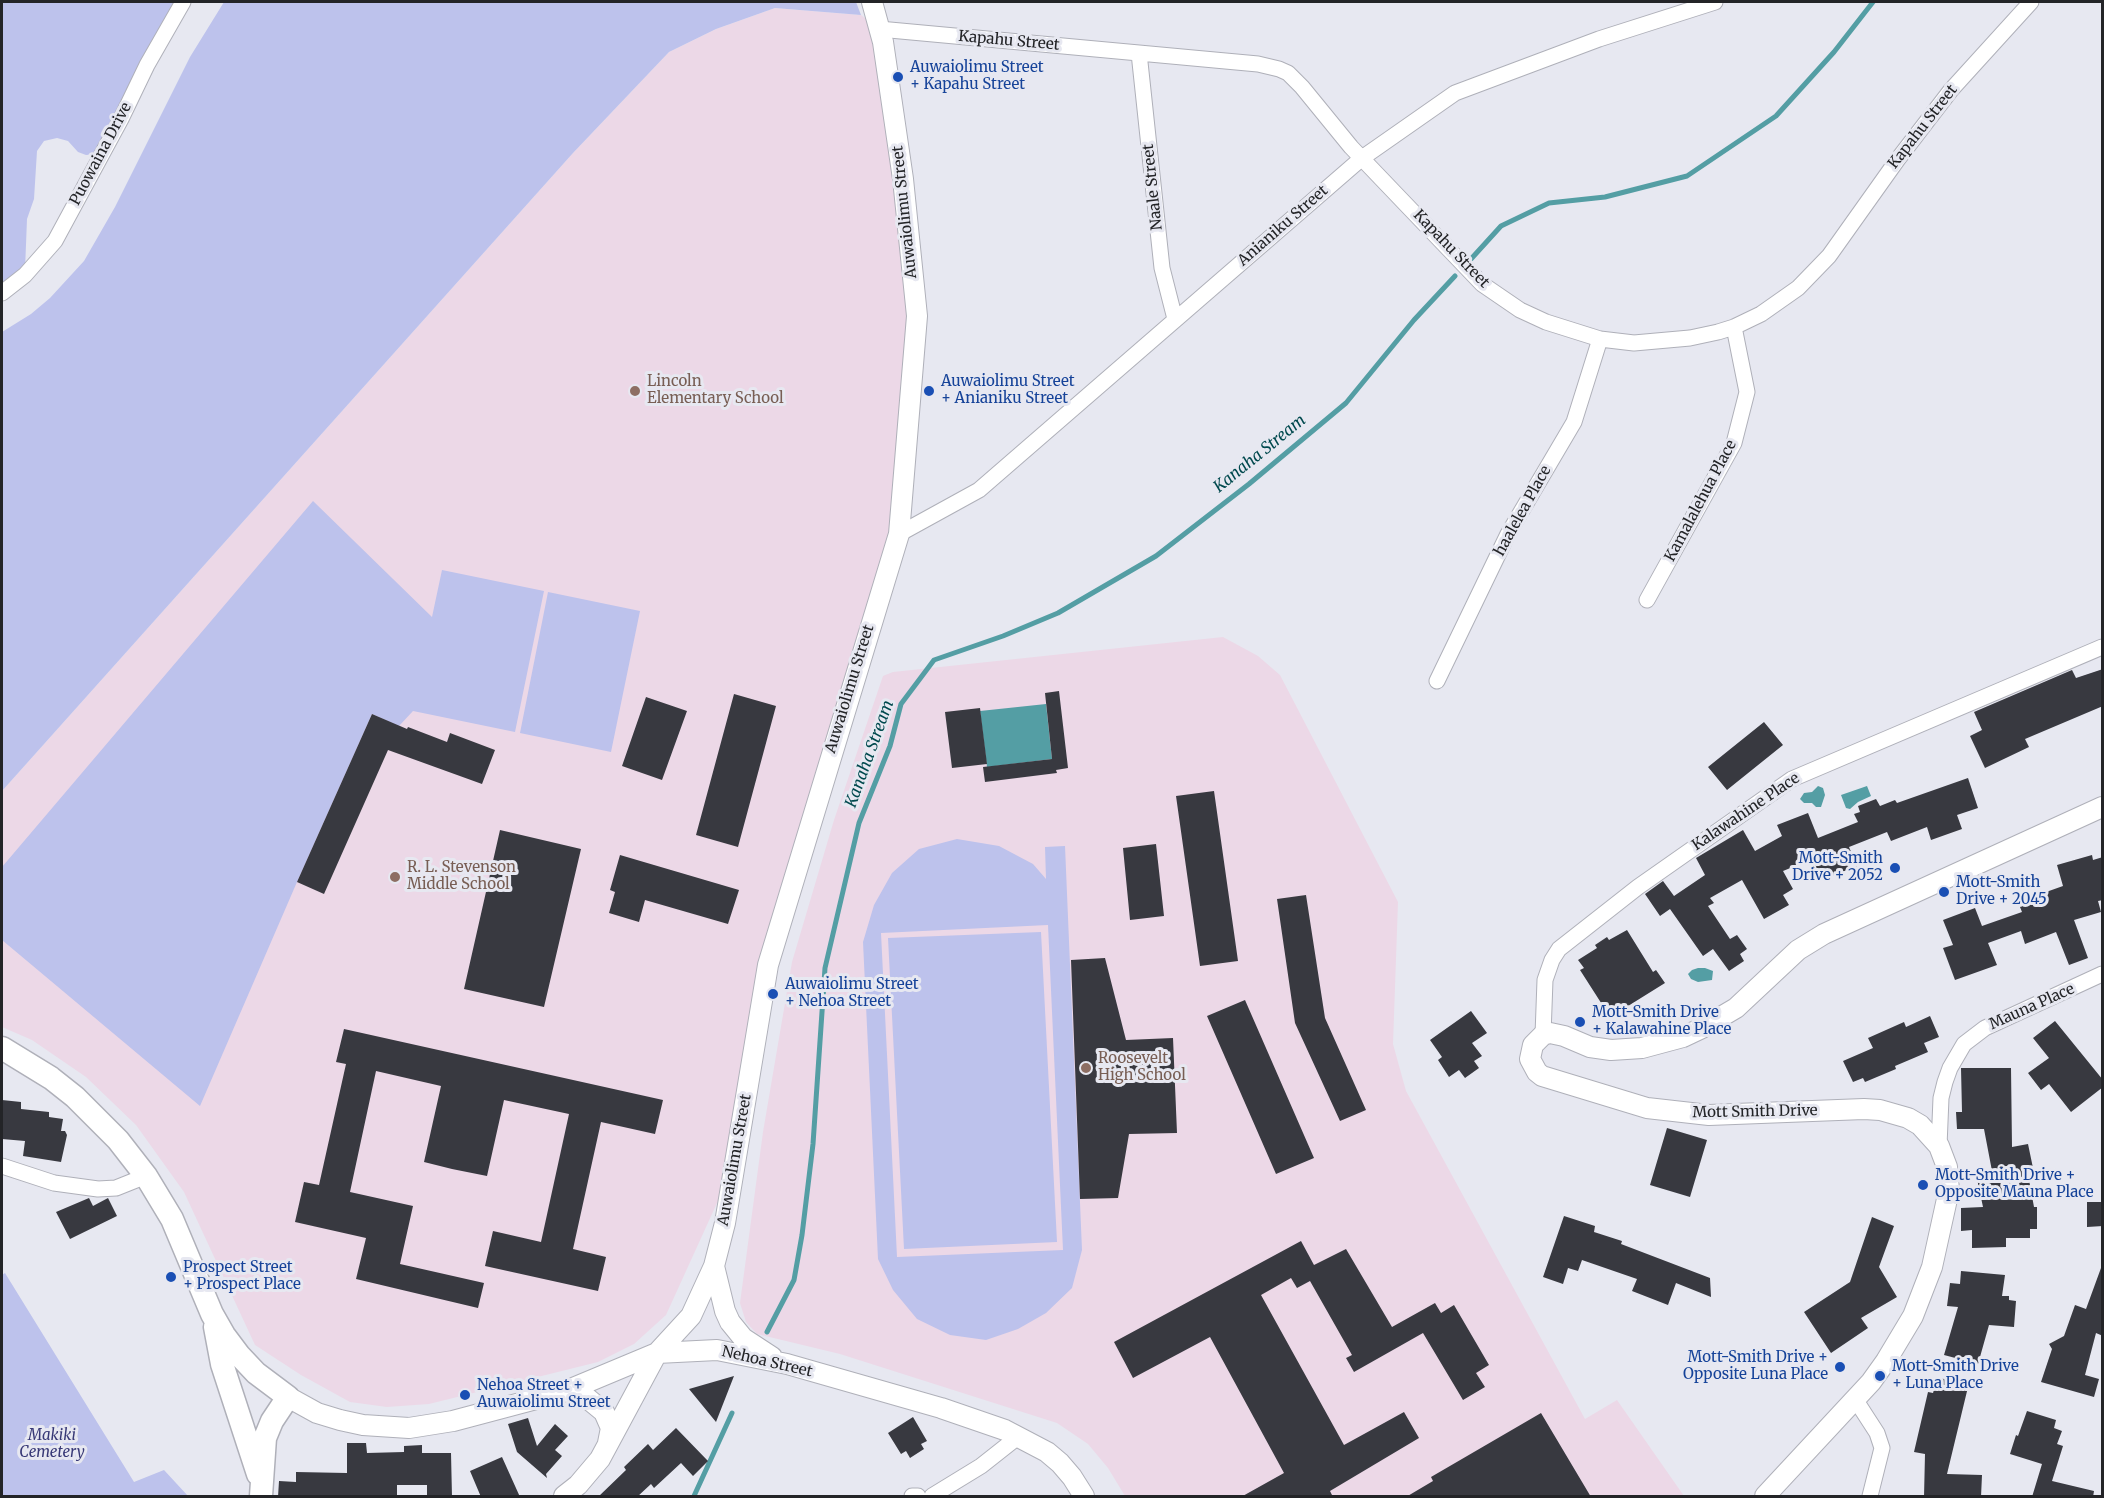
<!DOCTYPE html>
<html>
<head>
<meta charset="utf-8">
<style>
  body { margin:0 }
  #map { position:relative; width:2104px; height:1498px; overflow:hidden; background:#e7e8f1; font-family:Merriweather,serif }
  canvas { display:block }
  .frame { position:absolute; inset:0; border:3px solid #232427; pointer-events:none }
</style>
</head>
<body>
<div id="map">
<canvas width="2104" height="1498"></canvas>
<div class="frame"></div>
</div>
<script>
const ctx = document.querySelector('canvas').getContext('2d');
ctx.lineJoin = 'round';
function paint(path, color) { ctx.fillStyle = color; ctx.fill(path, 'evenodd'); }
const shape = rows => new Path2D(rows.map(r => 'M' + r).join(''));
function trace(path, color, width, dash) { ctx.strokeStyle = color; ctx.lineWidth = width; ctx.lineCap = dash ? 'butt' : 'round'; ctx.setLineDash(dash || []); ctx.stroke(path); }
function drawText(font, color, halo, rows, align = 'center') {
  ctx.font = font + ' Merriweather,serif'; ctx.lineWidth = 6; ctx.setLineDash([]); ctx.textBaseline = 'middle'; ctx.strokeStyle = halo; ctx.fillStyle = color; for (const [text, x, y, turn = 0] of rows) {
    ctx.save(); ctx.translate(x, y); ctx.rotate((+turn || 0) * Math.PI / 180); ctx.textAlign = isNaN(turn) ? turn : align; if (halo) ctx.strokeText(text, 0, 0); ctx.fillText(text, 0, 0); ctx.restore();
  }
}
const education = shape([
  [775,8,861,15,879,29,917,316,899,534,842,687,763,962,722,1192,666,1315,634,1344,598,1362,429,1404,387,1407,350,1402,301,1375,255,1345,184,1192,136,1125,86,1077,32,1040,2,1027,2,791,573,153,669,52,716,29],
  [1223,637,1258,656,1280,675,1398,902,1393,1044,1406,1091,1585,1419,1617,1400,1684,1496,1125,1496,1108,1468,1088,1444,1057,1423,840,1354,757,1334,746,1322,740,1303,763,1132,792,962,834,820,883,676,893,672]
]);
const green = shape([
  [2,2,180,2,100,154,86,155,78,152,68,141,57,138,44,141,37,151,34,199,27,219,25,270,2,289],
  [224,2,856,2,861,15,775,8,716,29,669,52,573,153,2,791,2,332,31,314,50,298,84,261,115,207,190,57],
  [313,501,432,617,442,570,544,591,515,732,413,711,399,726,372,714,297,882,200,1106,2,940,2,867],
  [548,592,640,611,611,752,520,733],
  [957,839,999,846,1033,864,1046,879,1045,847,1065,846,1082,1250,1072,1288,1046,1313,1018,1329,986,1340,950,1335,917,1319,893,1290,878,1259,863,942,874,905,892,873,919,849],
  [1048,925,1063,1250,897,1257,881,933],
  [1041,932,1057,1242,904,1249,888,938],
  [5,1273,134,1482,164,1470,188,1496,2,1496,2,1275]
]);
const water = shape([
  [1046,704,1052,759,987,767,980,711],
  [1818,786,1823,788,1825,795,1821,807,1816,807,1812,803,1804,803,1800,799,1804,793,1812,792],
  [1867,786,1871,796,1858,802,1850,809,1846,808,1841,795],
  [1698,968,1705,968,1713,971,1712,980,1698,982,1691,979,1688,974,1692,970]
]);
const stream = shape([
  [1471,259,1501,226,1549,203,1605,197,1687,176,1776,116,1834,52,1873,2],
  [767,1332,794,1280,802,1235,813,1144,825,968,859,823,890,746,901,704,934,660,1003,636,1058,613,1156,556,1249,484,1346,403,1414,320,1455,276],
  [694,1496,732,1413]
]);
const building = shape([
  [2103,669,2103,706,2025,739,2029,747,1985,768,1970,736,1982,730,1974,712,2072,670,2076,678],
  [1059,691,1068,768,1056,770,1057,773,985,782,983,767,1052,759,1045,693],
  [734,694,776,706,738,847,696,835],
  [646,697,687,711,662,780,622,766],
  [980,708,987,764,952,768,945,712],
  [372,714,407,729,408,727,447,742,450,733,495,750,482,784,388,750,324,894,297,882],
  [1764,722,1783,745,1727,790,1708,767],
  [1968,778,1978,808,1957,815,1962,829,1931,840,1927,827,1891,841,1887,832,1849,847,1857,866,1827,878,1822,868,1815,871,1810,860,1783,871,1793,889,1783,895,1789,905,1764,919,1742,880,1710,898,1714,903,1708,906,1730,939,1737,935,1747,949,1740,954,1744,961,1729,971,1713,949,1703,956,1670,909,1660,916,1645,894,1663,881,1674,896,1705,875,1696,858,1743,830,1755,851,1782,836,1777,825,1808,813,1818,838,1858,822,1854,814,1860,812,1858,806,1876,799,1880,806,1895,800,1897,803],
  [1214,791,1238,961,1200,966,1176,796],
  [500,830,581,849,544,1007,464,989],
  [1156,844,1164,916,1130,920,1123,848],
  [620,855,739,890,728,924,645,900,639,922,609,913,615,892,610,890],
  [2092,855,2093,860,2103,857,2103,900,2098,901,2101,912,2074,920,2088,958,2069,965,2056,932,2025,944,2021,931,1988,943,1997,965,1955,980,1943,948,1953,945,1943,920,1975,908,1982,926,2022,912,2018,902,2063,886,2057,865],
  [1306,895,1325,1018,1366,1110,1340,1121,1295,1023,1277,899],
  [1627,930,1653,972,1656,970,1665,983,1612,1016,1607,1008,1605,1009,1580,970,1584,968,1578,960,1597,948,1595,945,1607,937,1609,940],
  [1105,958,1126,1040,1173,1038,1177,1133,1129,1134,1118,1198,1080,1199,1071,960],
  [1245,1000,1314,1158,1276,1174,1207,1016],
  [1471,1011,1487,1033,1472,1043,1482,1056,1474,1061,1479,1068,1465,1078,1459,1070,1449,1077,1438,1060,1442,1057,1430,1040],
  [1930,1016,1939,1037,1924,1043,1928,1052,1895,1066,1896,1069,1865,1082,1863,1078,1853,1082,1843,1061,1873,1048,1868,1038,1904,1022,1906,1027],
  [2055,1021,2103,1080,2103,1087,2071,1112,2049,1084,2041,1090,2028,1073,2049,1058,2033,1038],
  [344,1029,663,1100,655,1134,601,1122,573,1249,606,1257,598,1291,485,1266,493,1231,541,1242,569,1114,504,1100,487,1176,452,1169,424,1162,441,1086,376,1071,350,1192,413,1206,400,1264,484,1283,478,1308,356,1279,366,1238,295,1222,304,1182,319,1185,346,1064,336,1062],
  [1961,1068,2011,1068,2012,1147,2028,1144,2033,1168,2027,1169,2034,1207,2037,1207,2037,1229,2030,1229,2030,1238,2006,1238,2006,1247,1972,1248,1972,1230,1961,1231,1961,1208,1983,1207,1976,1174,1992,1171,1984,1129,1957,1129,1956,1112,1962,1112],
  [2,1100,21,1102,21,1109,49,1112,49,1117,63,1119,61,1131,65,1131,67,1135,61,1162,23,1156,25,1141,2,1139],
  [1667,1128,1707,1140,1690,1197,1650,1185],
  [89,1198,93,1206,108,1198,117,1216,70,1239,56,1212],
  [2087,1202,2103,1202,2103,1226,2087,1227],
  [1564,1216,1595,1226,1594,1232,1622,1241,1621,1244,1710,1278,1711,1297,1676,1283,1668,1305,1632,1291,1637,1279,1582,1260,1578,1271,1568,1268,1563,1284,1543,1277],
  [1872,1217,1894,1226,1879,1267,1897,1297,1861,1318,1868,1328,1831,1353,1804,1312,1850,1282],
  [1301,1241,1314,1265,1346,1249,1392,1327,1435,1303,1441,1313,1454,1305,1489,1365,1476,1373,1485,1387,1463,1400,1423,1333,1354,1372,1346,1358,1352,1355,1310,1281,1297,1288,1291,1278,1261,1295,1344,1445,1404,1412,1419,1438,1330,1491,1333,1497,1241,1497,1284,1473,1210,1337,1133,1378,1114,1342],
  [2101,1268,2103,1269,2103,1336,2096,1333,2085,1375,2099,1379,2094,1397,2041,1382,2052,1349,2049,1344,2064,1336,2075,1305,2086,1309],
  [1961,1271,2005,1275,2002,1296,2009,1296,2009,1300,2016,1301,2014,1327,1989,1325,1978,1364,1944,1355,1958,1307,1947,1306,1950,1283,1960,1284],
  [734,1376,716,1422,689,1389],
  [1938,1377,1968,1387,1947,1474,1982,1475,1981,1497,1924,1497,1925,1454,1914,1452,1928,1392,1933,1393],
  [2027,1411,2056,1420,2054,1428,2062,1431,2057,1444,2063,1446,2052,1481,2094,1491,2093,1497,2032,1497,2042,1464,2010,1454,2016,1435,2018,1436],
  [1541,1413,1591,1497,1406,1497,1433,1481,1431,1477],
  [913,1417,927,1441,921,1444,924,1449,910,1458,906,1451,901,1454,888,1433],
  [528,1418,537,1446,555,1424,568,1436,555,1450,562,1456,546,1474,547,1478,517,1452,508,1424],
  [676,1428,708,1461,693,1476,681,1463,654,1488,651,1484,637,1497,598,1497,626,1470,624,1467,648,1444,653,1450],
  [347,1443,366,1443,367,1453,404,1452,404,1446,422,1445,422,1453,451,1453,452,1497,427,1497,427,1485,397,1485,397,1497,278,1497,279,1481,296,1482,296,1472,347,1473],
  [502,1457,520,1497,481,1497,470,1471]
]);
const minor = shape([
  [879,29,1258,64,1279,69,1288,73,1302,87,1351,147,1482,284,1520,310,1546,322,1600,339,1634,343,1690,338,1718,332,1734,327,1761,314,1798,288,1829,256,1898,159,1951,90,2031,2],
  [1139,53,1162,268,1175,319],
  [2,293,25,275,55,241,121,119,147,65,183,2],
  [899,534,979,490,1362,158,1455,93,1599,39,1715,2],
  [1647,600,1734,443,1747,392,1734,327],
  [1437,681,1508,534,1574,422,1600,339],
  [1543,1035,1545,980,1552,960,1559,949,1638,887,1792,779,2102,647],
  [1939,1146,1941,1098,1945,1082,1950,1068,1964,1044,1985,1028,2102,974],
  [2,1166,54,1183,98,1189,116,1188,146,1176],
  [1855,1399,1877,1433,1882,1448,1870,1496],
  [912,1496,918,1496],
  [932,1496,981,1466,1019,1436]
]);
const tertiary = shape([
  [714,1266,725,1311,730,1322,743,1338,772,1357],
  [566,1391,587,1398,604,1412,611,1428,608,1443],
  [288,1397,317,1413,340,1420,363,1425,409,1428,453,1421,566,1391,657,1353,717,1350,787,1364,941,1408,1005,1430,1047,1452,1060,1463,1072,1477,1084,1496],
  [564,1496,578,1485,600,1459,657,1353,691,1316,714,1266,725,1223,768,965,899,534,917,316,903,179,883,42,872,2],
  [1765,1496,1871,1382,1886,1361,1913,1316,1932,1267,1949,1190,1947,1167,1939,1146,1920,1125,1908,1118,1880,1110,1864,1109,1709,1115,1647,1108,1542,1076,1537,1072,1530,1059,1533,1045,1543,1035,1550,1033,1564,1036,1590,1047,1611,1050,1642,1048,1683,1037,1702,1028,1736,1008,1798,950,1824,934,2102,807]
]);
const secondary = shape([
  [2,1048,51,1078,75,1097,118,1140,146,1176,172,1219,212,1314,224,1335,239,1355,256,1373,288,1397,272,1421,265,1438,261,1496],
  [215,1327,222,1364,258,1474]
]);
const markers = [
  [898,77,6,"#1a4fb4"],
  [635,391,6,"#8d6e63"],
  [929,391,6,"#1a4fb4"],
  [1895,868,6,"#1a4fb4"],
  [395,877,6,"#8d6e63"],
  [1944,892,6,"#1a4fb4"],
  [773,994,6,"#1a4fb4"],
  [1580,1022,6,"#1a4fb4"],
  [1086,1068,6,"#8d6e63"],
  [1923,1185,6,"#1a4fb4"],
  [171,1277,6,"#1a4fb4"],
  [1840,1367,6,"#1a4fb4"],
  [1880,1376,6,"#1a4fb4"],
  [465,1395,6,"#1a4fb4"]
];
const streetNames = [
  ["Kapahu Street",1009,41,5],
  ["Kapahu Street",1923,127,-52],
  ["Puowaina Drive",101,154,-62],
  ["Naale Street",1153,187,-96],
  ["Auwaiolimu Street",905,212,-96],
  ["Anianiku Street",1283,226,-41],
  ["Kapahu Street",1451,249,46],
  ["Kamalalehua Place",1701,501,-62],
  ["haalelea Place",1523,511,-61],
  ["Auwaiolimu Street",850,689,-73],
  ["Kalawahine Place",1746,812,-34],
  ["Mauna Place",2032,1007,-24],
  ["Mott Smith Drive",1755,1112,-1],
  ["Auwaiolimu Street",735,1160,-80],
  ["Nehoa Street",767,1362,13]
];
const transitNames = [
  ["Auwaiolimu Street",910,68],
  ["+ Kapahu Street",910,85],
  ["Auwaiolimu Street",941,382],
  ["+ Anianiku Street",941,399],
  ["Mott-Smith",1883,859,"right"],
  ["Drive + 2052",1883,876,"right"],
  ["Mott-Smith",1956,883],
  ["Drive + 2045",1956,900],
  ["Auwaiolimu Street",785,985],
  ["+ Nehoa Street",785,1002],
  ["Mott-Smith Drive",1592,1013],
  ["+ Kalawahine Place",1592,1030],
  ["Mott-Smith Drive +",1935,1176],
  ["Opposite Mauna Place",1935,1193],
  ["Prospect Street",183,1268],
  ["+ Prospect Place",183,1285],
  ["Mott-Smith Drive +",1828,1358,"right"],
  ["Opposite Luna Place",1828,1375,"right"],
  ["Mott-Smith Drive",1892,1367],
  ["+ Luna Place",1892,1384],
  ["Nehoa Street +",477,1386],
  ["Auwaiolimu Street",477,1403]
];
const educationNames = [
  ["Lincoln",647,382],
  ["Elementary School",647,399],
  ["R. L. Stevenson",407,868],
  ["Middle School",407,885],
  ["Roosevelt",1098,1059],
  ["High School",1098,1076]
];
const parkNames = [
  ["Makiki",52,1436],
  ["Cemetery",52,1453]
];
const waterNames = [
  ["Kanaha Stream",1260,454,-39],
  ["Kanaha Stream",870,754,-70]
];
paint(education, '#ecd8e7');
paint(green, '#bdc2ec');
paint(water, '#549ea4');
trace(stream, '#549ea4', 5);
paint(building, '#383940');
trace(minor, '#afb0b9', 17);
trace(tertiary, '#afb0b9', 22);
trace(secondary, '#afb0b9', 25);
trace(minor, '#fff', 15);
trace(tertiary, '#fff', 20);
trace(secondary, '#fff', 22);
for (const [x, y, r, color] of markers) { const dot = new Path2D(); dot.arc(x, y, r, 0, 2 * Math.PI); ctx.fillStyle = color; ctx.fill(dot); trace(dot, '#e7e8f1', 2); }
drawText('15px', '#232427', '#e7e8f1', streetNames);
drawText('15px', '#164399', '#e7e8f1', transitNames, 'left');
drawText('15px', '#785e54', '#e7e8f1', educationNames, 'left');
drawText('italic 15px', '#373876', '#e7e8f1', parkNames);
drawText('italic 16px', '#01494e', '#e7e8f1', waterNames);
</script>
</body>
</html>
